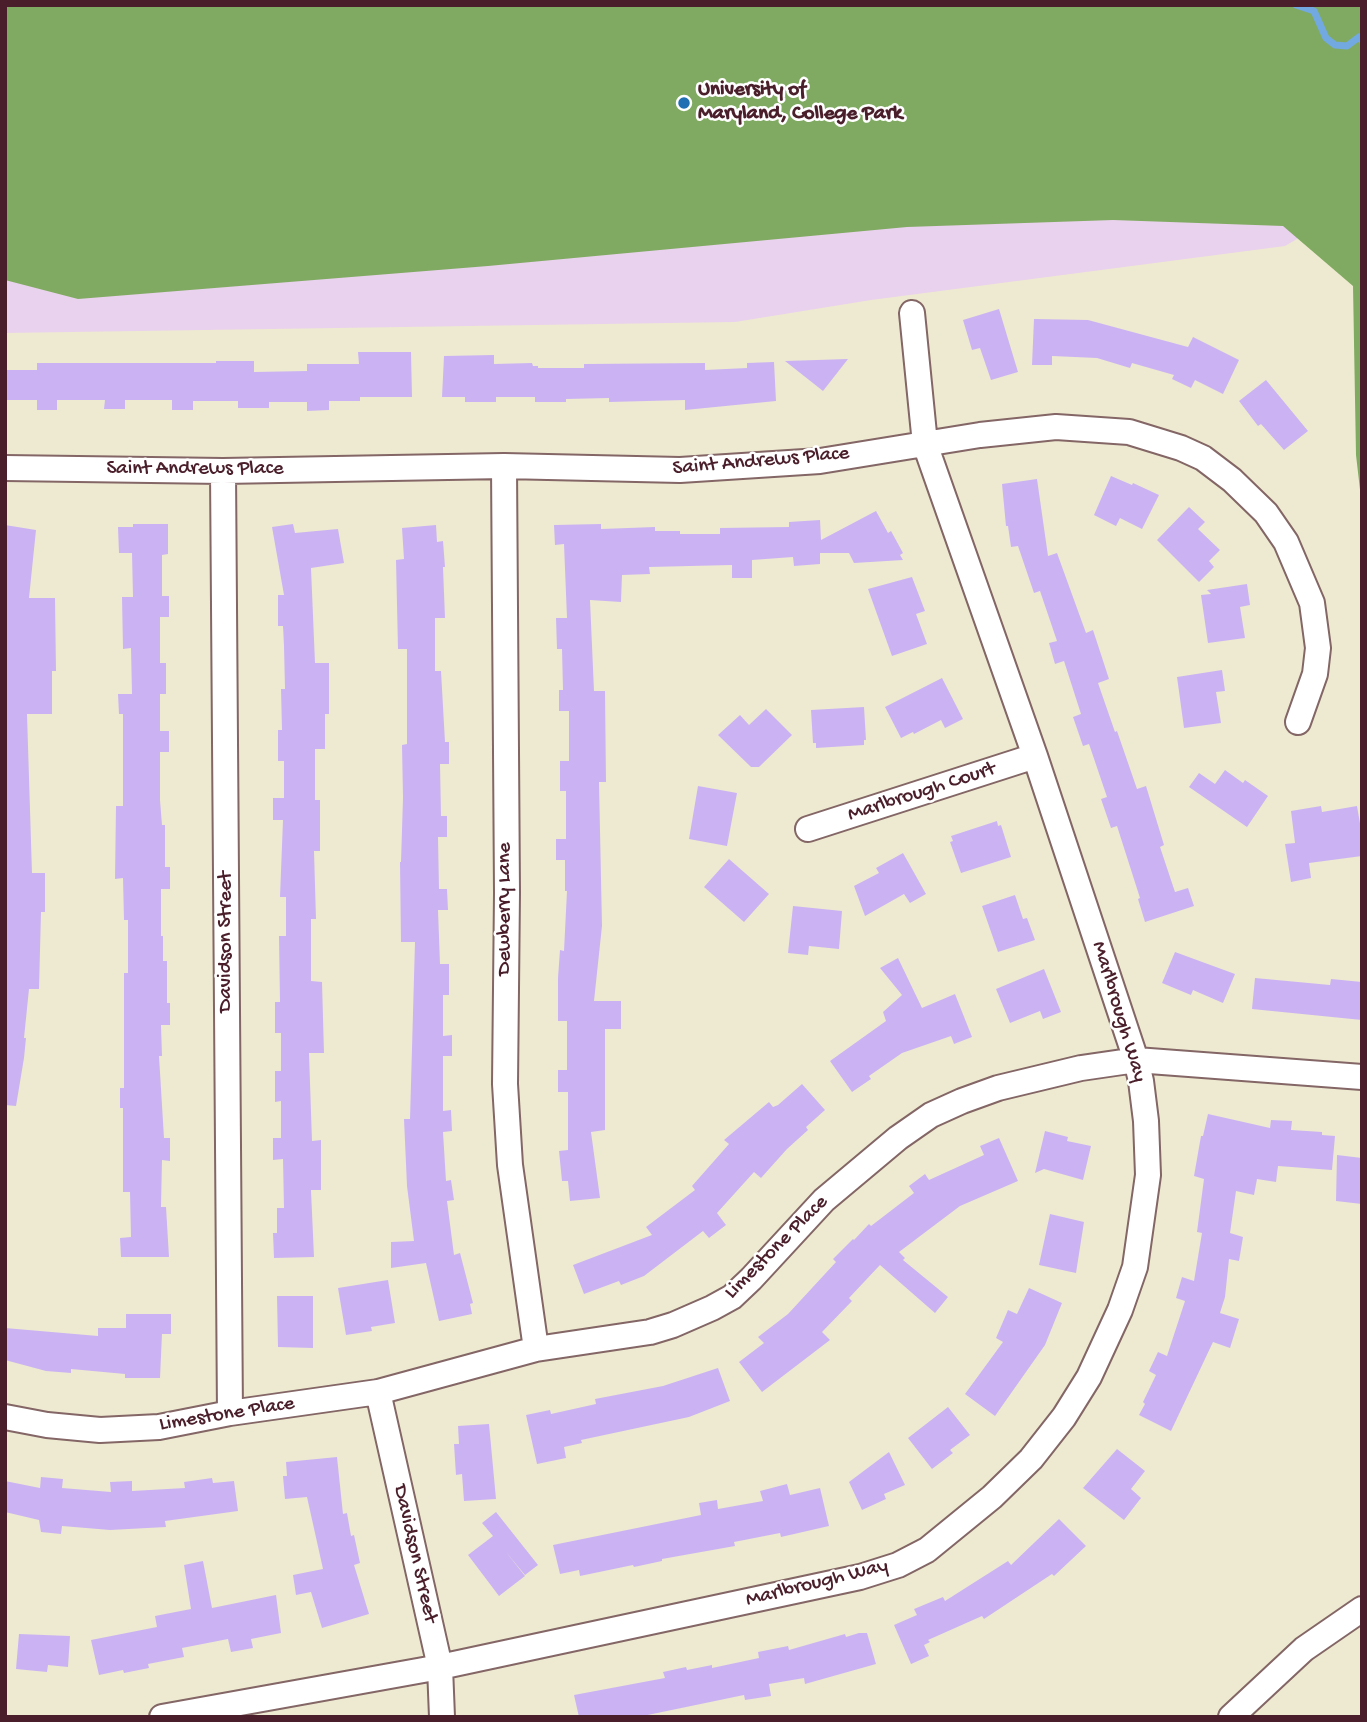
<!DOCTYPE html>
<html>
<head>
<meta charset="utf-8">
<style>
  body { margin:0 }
  #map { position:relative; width:1367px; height:1722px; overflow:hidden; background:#eeead1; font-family:"Gochi Hand",sans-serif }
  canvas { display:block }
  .frame { position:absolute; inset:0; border:7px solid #4a1f2b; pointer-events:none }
</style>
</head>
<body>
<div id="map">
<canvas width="1367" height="1722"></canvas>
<div class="frame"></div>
</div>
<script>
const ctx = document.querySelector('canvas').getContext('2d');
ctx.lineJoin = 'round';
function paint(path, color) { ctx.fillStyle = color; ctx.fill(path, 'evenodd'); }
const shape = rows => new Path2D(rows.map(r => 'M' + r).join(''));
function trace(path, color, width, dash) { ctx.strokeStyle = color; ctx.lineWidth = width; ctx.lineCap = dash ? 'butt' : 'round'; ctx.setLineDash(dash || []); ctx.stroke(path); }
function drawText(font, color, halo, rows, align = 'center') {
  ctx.font = font + ' "Gochi Hand",sans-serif'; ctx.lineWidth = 5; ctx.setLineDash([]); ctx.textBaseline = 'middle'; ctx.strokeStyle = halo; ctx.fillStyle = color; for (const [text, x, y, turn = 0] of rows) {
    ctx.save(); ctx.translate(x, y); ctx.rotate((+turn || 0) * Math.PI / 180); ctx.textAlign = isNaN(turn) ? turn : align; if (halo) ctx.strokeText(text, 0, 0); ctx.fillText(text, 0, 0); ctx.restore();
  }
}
const built = shape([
  [5,5,1362,5,1362,201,1285,246,871,300,735,322,5,333]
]);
const forest = shape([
  [5,5,1362,5,1362,507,1356,455,1353,286,1283,226,1113,220,907,227,488,266,78,299,5,280]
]);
const stream = shape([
  [1296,5,1314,11,1326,38,1335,45,1347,46,1359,37,1362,41]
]);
const building = shape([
  [999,309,1018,372,991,380,980,348,972,350,963,320],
  [1034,319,1088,320,1188,347,1193,337,1239,360,1223,394,1195,380,1191,388,1172,379,1174,375,1132,363,1130,368,1097,358,1052,356,1052,365,1032,365],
  [358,352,411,352,412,397,360,397,360,401,329,401,329,410,307,411,307,402,269,402,269,408,238,408,238,401,193,401,193,410,172,410,172,400,125,400,125,409,104,409,105,400,57,400,57,410,37,410,37,400,5,400,5,370,37,370,37,363,216,363,216,361,254,361,254,372,307,371,307,364,359,364],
  [494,355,494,364,532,363,533,366,538,366,538,368,584,368,584,364,705,363,705,370,747,368,747,363,774,362,776,401,685,410,685,400,609,402,609,398,566,399,566,402,535,402,535,397,496,397,496,402,465,402,465,397,442,397,444,356],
  [848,359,823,391,785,361],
  [1266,380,1308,431,1284,450,1261,424,1258,426,1239,401],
  [1111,476,1132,485,1133,483,1159,495,1142,529,1120,518,1116,526,1094,515],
  [1037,479,1048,556,1057,553,1086,633,1093,630,1109,679,1098,683,1115,732,1117,731,1137,789,1146,786,1164,845,1160,847,1175,892,1188,888,1194,906,1145,922,1138,899,1140,898,1117,826,1111,828,1101,799,1107,797,1089,744,1083,746,1073,717,1081,714,1064,661,1055,664,1049,643,1057,641,1040,591,1034,593,1018,546,1011,547,1008,526,1006,526,1002,484],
  [1189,507,1205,522,1198,529,1220,550,1209,561,1214,567,1199,582,1157,540],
  [876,511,888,533,891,531,903,553,900,555,903,560,854,563,849,553,820,553,820,564,794,566,793,557,752,560,752,578,732,578,732,565,649,567,650,574,622,575,621,602,590,600,594,691,605,691,606,782,599,782,602,926,594,1001,621,1001,621,1029,605,1029,605,1130,591,1132,600,1198,570,1201,568,1181,562,1181,559,1151,568,1150,568,1092,558,1092,558,1070,567,1070,567,1021,558,1021,558,978,560,950,564,951,567,891,565,891,565,860,556,860,556,839,566,839,566,791,560,791,560,761,569,761,569,711,559,711,559,690,563,690,562,649,557,649,556,618,567,618,564,544,555,545,554,525,601,524,601,529,655,527,655,531,680,531,680,534,720,534,720,528,789,527,789,522,820,520,821,540],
  [133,524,168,524,168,554,162,555,162,596,169,596,169,617,160,617,160,663,166,663,166,694,160,694,160,731,169,731,169,752,160,752,160,800,162,825,165,825,165,867,170,867,170,889,161,889,161,936,163,936,163,961,167,961,167,1003,170,1003,170,1025,161,1025,162,1056,159,1056,164,1138,170,1138,170,1161,162,1160,161,1207,166,1207,169,1257,121,1257,120,1238,131,1237,130,1192,123,1192,123,1108,120,1108,120,1088,124,1088,124,973,128,973,128,920,124,920,123,878,115,879,116,806,123,806,123,714,119,714,118,694,132,694,131,648,123,649,122,597,133,597,132,553,119,553,118,527,133,527],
  [293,524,295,533,338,529,344,563,311,568,315,663,329,663,329,714,325,714,325,749,315,749,315,800,320,800,320,851,314,851,316,919,311,919,311,981,322,982,324,1053,309,1053,312,1141,321,1140,321,1190,311,1190,314,1257,274,1258,273,1233,277,1233,277,1208,284,1208,283,1159,273,1160,273,1138,281,1138,281,1101,275,1102,275,1071,281,1071,281,1033,275,1033,275,1002,280,1002,279,936,286,936,286,897,280,897,283,820,273,820,273,798,284,798,284,761,278,761,278,730,282,730,281,689,285,689,284,646,283,626,278,626,278,595,284,595,272,527],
  [5,525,36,530,29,598,55,598,56,671,52,671,52,714,27,714,32,873,45,873,45,912,41,912,39,989,29,989,24,1038,26,1038,24,1058,16,1106,5,1105],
  [436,525,437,542,443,541,445,567,443,567,445,618,435,618,435,671,441,671,445,742,449,742,449,764,440,764,441,816,447,816,447,837,438,837,439,889,447,889,448,910,438,910,440,964,449,964,449,995,443,995,443,1036,452,1035,452,1056,443,1056,443,1111,451,1110,452,1131,443,1132,446,1181,451,1180,454,1200,447,1201,454,1255,460,1253,473,1303,470,1304,472,1314,439,1321,426,1263,391,1268,391,1242,414,1241,407,1186,404,1119,410,1119,415,942,401,942,400,862,401,862,403,798,402,745,407,744,407,649,398,649,396,560,404,559,402,528],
  [912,577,925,611,916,614,927,644,892,656,868,589],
  [1247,584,1250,605,1240,607,1245,638,1208,643,1201,595,1211,594,1207,590],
  [1222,670,1225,691,1216,692,1221,723,1184,728,1177,677],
  [942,678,963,719,945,728,941,720,914,734,913,732,901,738,885,707],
  [864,707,866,740,864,740,864,745,816,748,816,743,813,743,811,710],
  [766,709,792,735,759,767,751,767,718,735,740,715,749,725],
  [1225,770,1243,783,1245,780,1268,796,1247,827,1189,787,1199,773,1215,784],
  [698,786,737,793,727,846,689,839],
  [1321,806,1322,812,1357,806,1362,835,1362,856,1309,863,1311,878,1291,882,1285,844,1295,843,1291,811],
  [997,821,998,826,1001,825,1011,857,961,873,950,842,953,841,951,836],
  [903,853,926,894,910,903,904,894,865,916,854,886,879,873,876,868],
  [729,859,769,894,744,922,704,887],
  [1015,895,1023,919,1027,918,1035,940,998,952,982,906],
  [793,906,842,911,839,949,809,946,808,955,788,953],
  [1175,952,1235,974,1223,1003,1193,990,1191,995,1162,983],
  [898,958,922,1008,955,994,972,1037,954,1044,951,1036,902,1053,869,1076,871,1079,852,1092,830,1061,886,1021,883,1012,902,995,880,968],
  [1044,969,1061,1012,1043,1019,1040,1011,1010,1023,996,989],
  [1255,978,1330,985,1331,979,1362,982,1362,1020,1252,1009],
  [802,1084,825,1110,806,1127,808,1130,787,1149,761,1178,754,1172,717,1213,726,1225,709,1238,703,1231,644,1276,621,1285,619,1281,584,1294,573,1265,652,1235,646,1227,695,1190,692,1186,729,1144,724,1140,769,1102,773,1107,778,1105],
  [1208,1114,1270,1128,1271,1120,1292,1121,1291,1130,1322,1132,1322,1135,1335,1136,1332,1170,1278,1166,1276,1182,1257,1179,1254,1195,1236,1191,1230,1233,1243,1237,1239,1261,1229,1259,1225,1297,1220,1313,1239,1319,1230,1348,1213,1342,1171,1431,1139,1415,1145,1404,1143,1402,1156,1375,1149,1371,1158,1352,1167,1356,1185,1301,1176,1298,1182,1277,1194,1281,1202,1233,1197,1232,1204,1179,1194,1176,1201,1136,1203,1136],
  [1045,1131,1068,1137,1067,1141,1091,1146,1083,1180,1044,1169,1035,1173],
  [999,1138,1018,1181,960,1206,899,1252,905,1258,903,1260,948,1297,935,1313,880,1265,849,1298,852,1301,822,1332,830,1340,762,1392,739,1362,764,1343,758,1337,788,1314,836,1262,833,1259,853,1239,854,1240,869,1224,871,1226,914,1193,909,1186,925,1174,929,1180,984,1155,980,1146],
  [1337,1155,1362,1158,1362,1204,1336,1201],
  [1050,1214,1084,1222,1076,1273,1039,1265],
  [388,1280,395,1323,371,1327,372,1331,346,1335,338,1288],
  [1029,1288,1062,1303,1045,1345,995,1416,965,1394,1003,1342,996,1338,1008,1310,1017,1314],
  [277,1296,313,1296,313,1348,278,1347],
  [126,1314,171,1314,171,1334,162,1334,160,1378,125,1378,125,1374,71,1369,71,1373,46,1371,5,1360,5,1328,98,1336,98,1328,126,1328],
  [718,1368,730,1401,689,1417,581,1440,582,1443,564,1447,566,1458,537,1464,526,1415,550,1410,551,1414,596,1404,595,1399,663,1386],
  [948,1407,970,1435,950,1450,953,1453,932,1469,908,1438],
  [489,1424,496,1499,464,1501,462,1474,456,1475,454,1444,459,1444,458,1426],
  [1117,1449,1145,1471,1131,1489,1141,1498,1124,1520,1083,1488],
  [889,1452,905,1485,884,1494,886,1499,862,1510,849,1482],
  [337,1457,343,1514,347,1513,351,1536,354,1535,360,1563,354,1565,369,1614,322,1628,311,1592,296,1595,293,1575,323,1569,307,1497,285,1499,283,1476,287,1476,286,1462],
  [41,1477,63,1479,62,1488,111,1492,110,1482,132,1481,132,1491,185,1488,184,1482,212,1478,213,1483,234,1481,238,1511,165,1521,166,1527,110,1530,62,1526,61,1534,41,1532,39,1520,5,1512,5,1481,40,1488],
  [787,1484,790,1495,820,1488,829,1526,781,1537,780,1533,734,1542,735,1546,662,1559,662,1561,634,1567,633,1565,580,1576,579,1570,560,1574,553,1545,701,1515,699,1503,717,1500,718,1509,763,1501,760,1491],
  [496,1512,538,1565,525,1575,506,1552,525,1576,499,1596,468,1555,493,1536,482,1523],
  [1059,1519,1086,1546,1054,1576,1052,1574,984,1619,982,1616,928,1640,930,1642,924,1645,929,1656,911,1664,894,1625,917,1615,914,1609,943,1597,945,1601,1008,1561,1011,1565],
  [203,1561,212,1608,276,1595,281,1633,251,1639,253,1648,231,1652,228,1639,182,1648,184,1657,148,1664,149,1668,124,1673,123,1670,99,1675,91,1640,157,1627,155,1616,191,1609,184,1565],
  [859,1633,867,1633,876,1664,805,1684,804,1678,769,1684,771,1696,745,1700,744,1695,638,1717,579,1717,574,1695,665,1678,663,1672,686,1667,687,1670,712,1665,712,1668,759,1658,758,1652,788,1646,789,1650,845,1634,846,1637],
  [19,1634,70,1636,68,1667,48,1665,47,1672,16,1669]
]);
const minor = shape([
  [504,466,507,893,505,1084,510,1165,536,1349],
  [5,468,223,471,504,466,680,470,820,461,980,435,1056,427,1129,432,1181,448,1203,458,1232,480,1266,513,1286,542,1312,603,1318,648,1315,674,1298,722],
  [223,471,230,1413],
  [808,829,1035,756],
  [378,1392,440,1667,442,1717],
  [5,1417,47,1425,100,1430,159,1427,230,1413,378,1392,536,1349,650,1332,673,1325,712,1308,732,1297,751,1279,824,1200,898,1138,931,1115,962,1101,998,1088,1081,1068,1136,1060,1362,1077],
  [162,1717,440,1667,860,1577,898,1565,927,1550,992,1497,1031,1459,1064,1417,1089,1377,1120,1310,1135,1267,1148,1175,1146,1121,1141,1081,1136,1060,1035,756,925,444,912,313],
  [1231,1717,1304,1649,1362,1609]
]);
const markers = [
  [684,103,7,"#1f6fb2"]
];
const poiNames = [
  ["University of",698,91],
  ["Maryland, College Park",698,115]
];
const streetNames = [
  ["Saint Andrews Place",761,462,-5],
  ["Saint Andrews Place",195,470],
  ["Marlbrough Court",922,793,-18],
  ["Dewberry Lane",506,909,-90],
  ["Davidson Street",227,942,-90],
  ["Marlbrough Way",1118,1012,73],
  ["Limestone Place",777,1248,-45],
  ["Limestone Place",227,1415,-9],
  ["Davidson Street",414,1554,77],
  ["Marlbrough Way",817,1584,-14]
];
paint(built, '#e9d2ed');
paint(forest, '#80aa62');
trace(stream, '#73a9e1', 7);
paint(building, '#cbb3f3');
trace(minor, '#836665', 28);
trace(minor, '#fff', 24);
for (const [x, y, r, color] of markers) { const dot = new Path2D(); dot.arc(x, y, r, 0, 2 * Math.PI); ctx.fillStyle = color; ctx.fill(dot); trace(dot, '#fff', 2.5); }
drawText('bold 21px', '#4a1f2b', '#fff', poiNames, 'left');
drawText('21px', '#4a1f2b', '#fff', streetNames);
</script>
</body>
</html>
